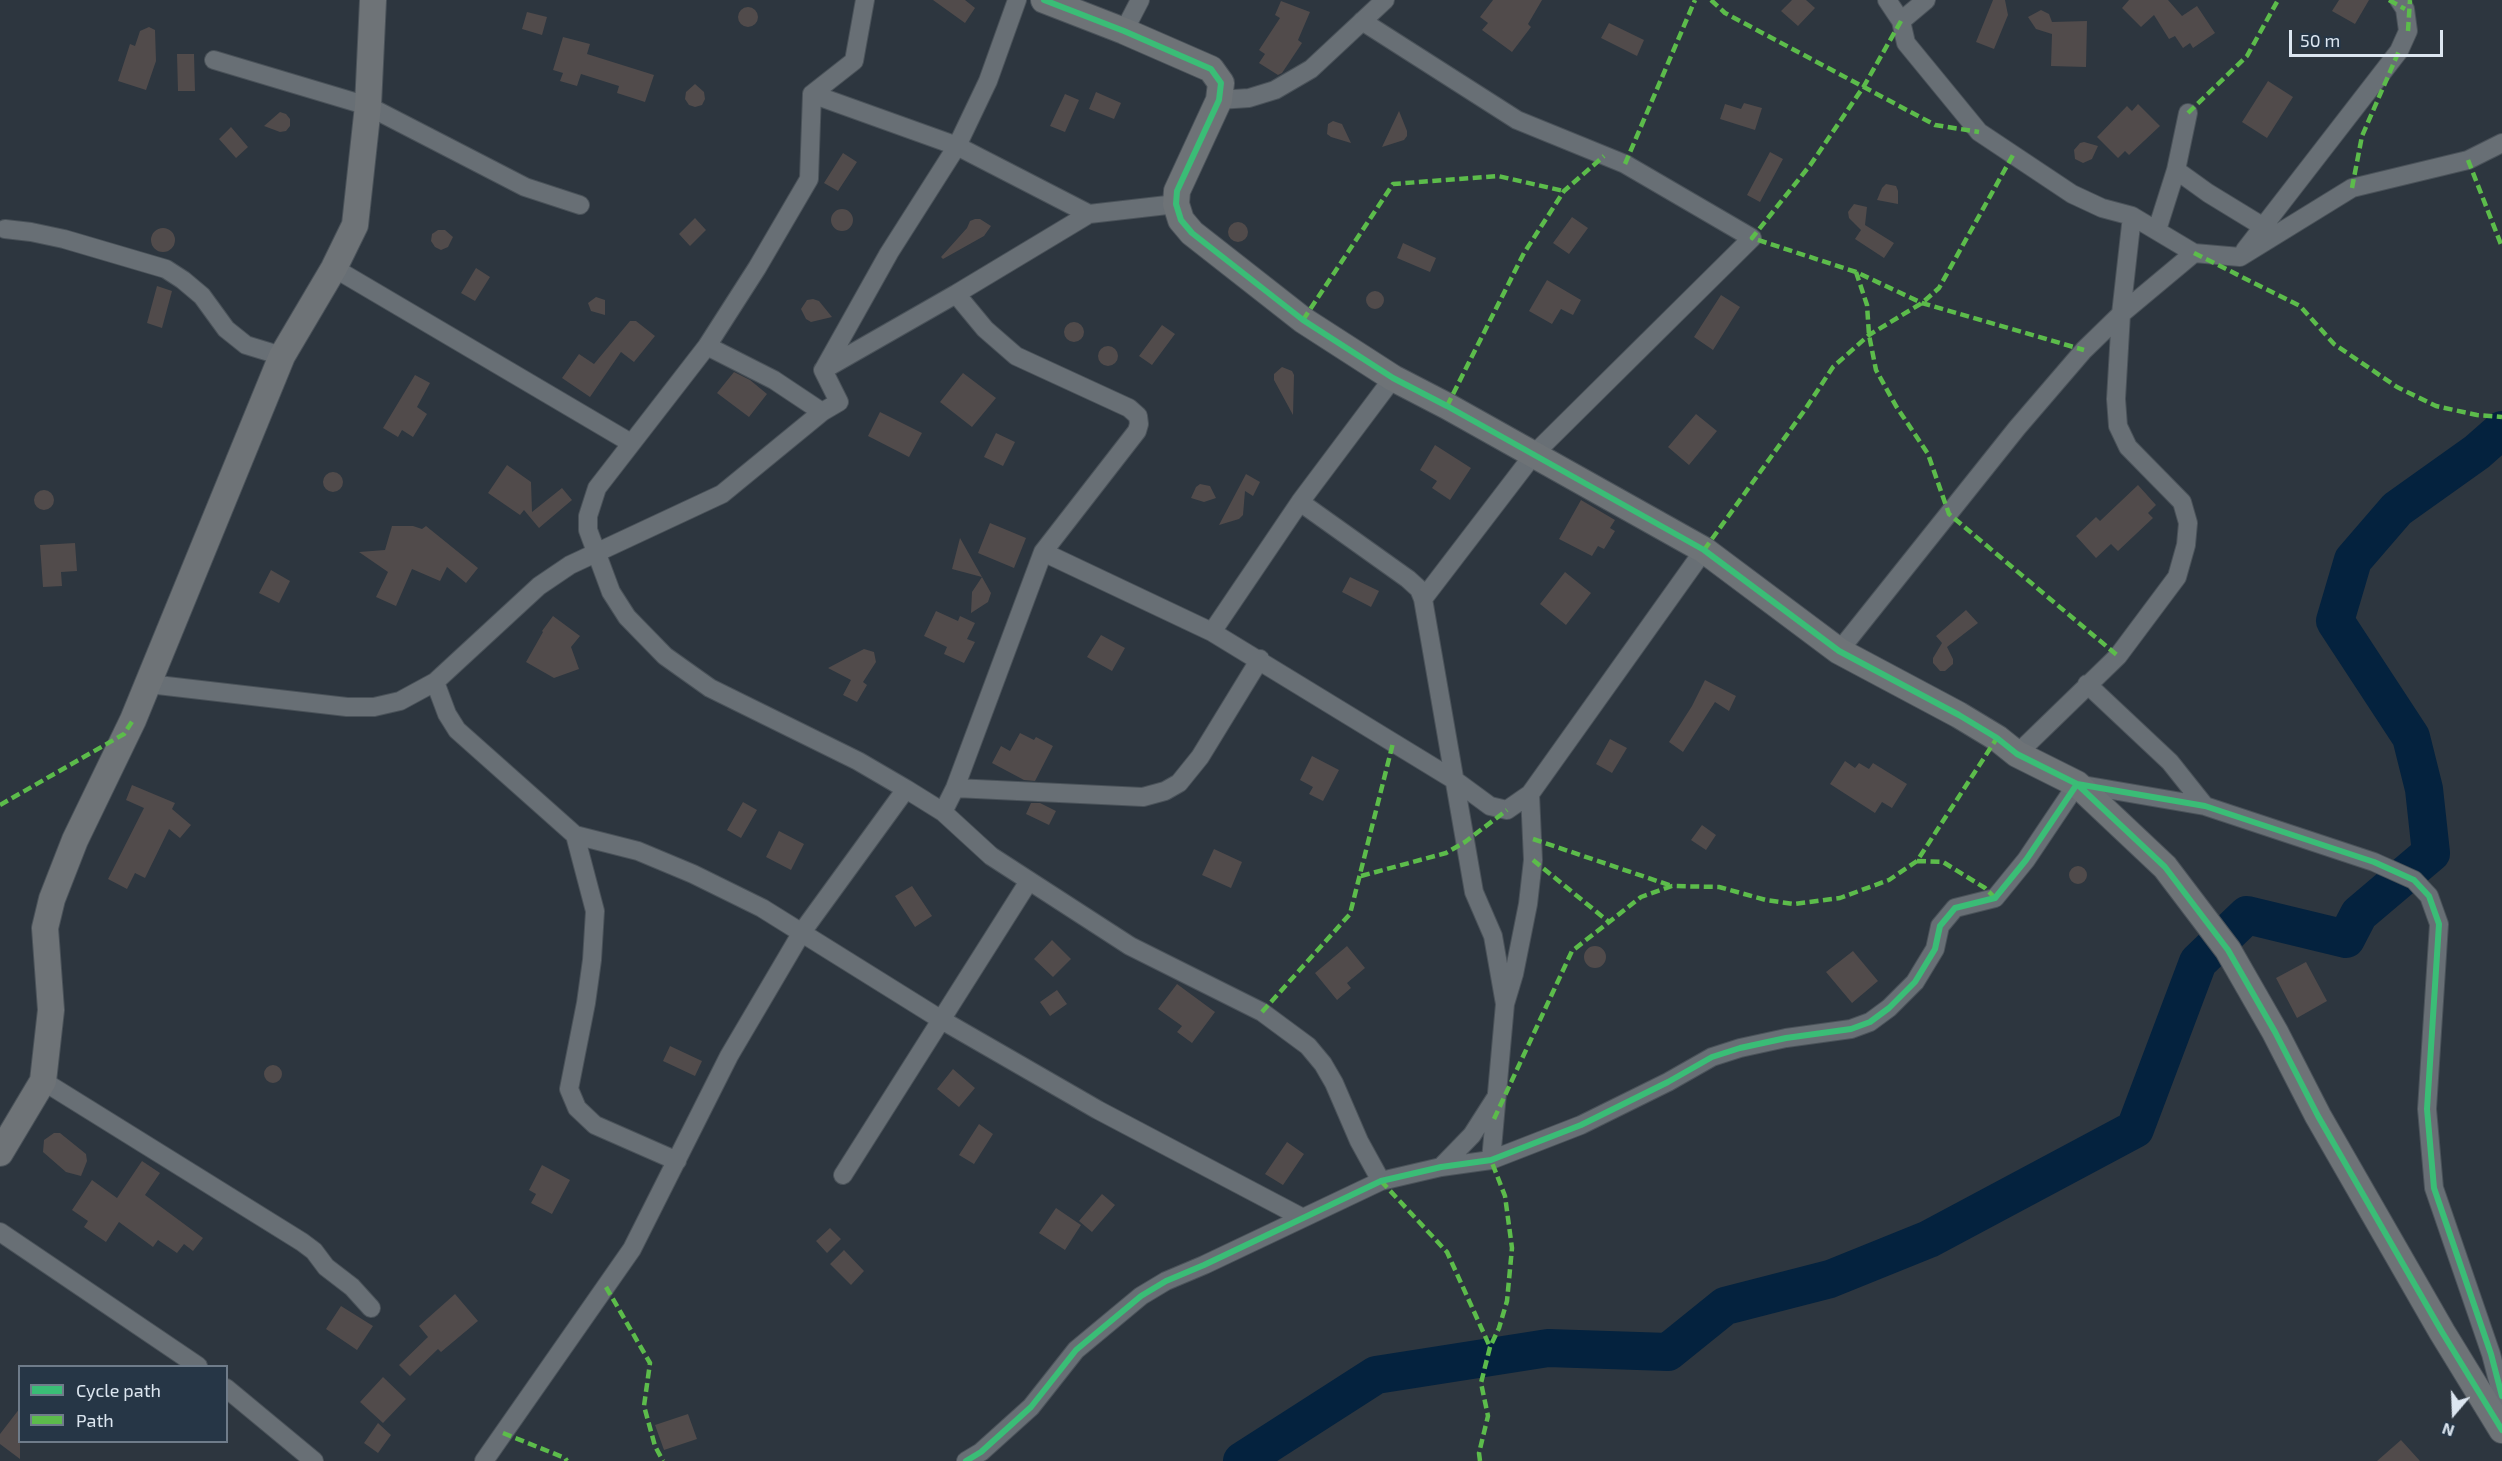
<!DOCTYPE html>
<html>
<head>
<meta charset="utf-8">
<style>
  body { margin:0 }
  #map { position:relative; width:2502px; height:1461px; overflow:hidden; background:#2d363f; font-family:"Exo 2",sans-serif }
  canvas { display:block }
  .legend { position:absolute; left:18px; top:1365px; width:210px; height:78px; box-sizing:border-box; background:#263646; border:2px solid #6f7c8a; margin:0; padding:8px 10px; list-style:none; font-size:18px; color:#dce6f0 }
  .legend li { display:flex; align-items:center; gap:12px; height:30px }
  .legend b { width:30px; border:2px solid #6f7c8a }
  .north { position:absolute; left:2424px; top:1383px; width:60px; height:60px; -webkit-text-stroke:4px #263646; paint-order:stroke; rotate:199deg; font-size:16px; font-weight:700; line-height:24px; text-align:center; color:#dce6f0 }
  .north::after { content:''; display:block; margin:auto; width:21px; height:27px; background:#dce6f0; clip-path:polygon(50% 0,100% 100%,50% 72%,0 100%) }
  .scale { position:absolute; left:2289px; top:30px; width:154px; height:27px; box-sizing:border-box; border:3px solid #dce6f0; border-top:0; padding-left:8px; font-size:18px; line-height:21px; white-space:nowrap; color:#dce6f0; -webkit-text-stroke:4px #263646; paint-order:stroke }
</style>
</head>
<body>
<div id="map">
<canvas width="2502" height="1461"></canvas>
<ul class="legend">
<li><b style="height:8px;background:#3abd76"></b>Cycle path</li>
<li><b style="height:8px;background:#5cbc4b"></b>Path</li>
</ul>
<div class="north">N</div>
<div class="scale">50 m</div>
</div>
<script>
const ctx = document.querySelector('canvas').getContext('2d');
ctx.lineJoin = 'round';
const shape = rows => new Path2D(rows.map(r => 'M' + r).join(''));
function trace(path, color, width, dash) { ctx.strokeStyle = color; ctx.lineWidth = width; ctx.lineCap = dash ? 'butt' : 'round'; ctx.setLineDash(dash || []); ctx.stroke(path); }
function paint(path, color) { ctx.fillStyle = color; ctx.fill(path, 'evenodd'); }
const river = shape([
  [1242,1461,1376,1375,1548,1348,1668,1352,1725,1306,1830,1279,1929,1239,2135,1129,2198,962,2247,915,2346,939,2359,914,2431,853,2424,789,2411,737,2335,621,2353,560,2397,509,2477,452,2502,430]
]);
const building = shape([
  [933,0,965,0,975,8,965,23],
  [1493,0,1542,0,1528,24,1531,27,1512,52,1482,30,1488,23,1480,17],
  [1792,0,1806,0,1815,8,1798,26,1781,11],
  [1993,0,2005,0,2008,15,1994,49,1976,42],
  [2129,0,2168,0,2182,16,2197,6,2215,33,2193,48,2190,43,2183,48,2175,36,2169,39,2154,15,2141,27,2122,8],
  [2339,0,2369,0,2355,24,2332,11],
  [1281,1,1310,12,1298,40,1302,43,1282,73,1278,75,1259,63,1265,54,1259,50,1280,18,1275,15],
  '738 17a10 10 0 1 1 20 0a10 10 0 1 1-20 0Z',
  [2041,10,2049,14,2052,22,2087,21,2086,67,2051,66,2052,34,2036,29,2028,17],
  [527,12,547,17,542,35,522,29],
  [1609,23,1644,40,1637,56,1601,38],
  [149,27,155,30,156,61,146,90,118,81,130,44,135,46,140,31],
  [563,37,590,44,587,54,654,75,645,102,617,93,619,86,581,74,577,86,560,81,563,73,553,70],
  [177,54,194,54,195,91,178,91],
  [2268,81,2293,97,2267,138,2242,122],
  [695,84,704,92,705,99,702,105,695,107,689,105,685,99,686,92],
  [1096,92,1121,103,1114,119,1089,109],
  [1065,94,1079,100,1065,132,1050,126],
  [1744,103,1762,108,1755,130,1720,119,1725,104,1741,109],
  [2138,104,2160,126,2129,155,2125,151,2118,158,2097,137,2127,106,2132,111],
  [1399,111,1407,131,1407,136,1404,140,1382,147],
  [280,112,286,114,290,119,290,126,286,131,280,132,264,126],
  [1333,121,1342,124,1351,143,1331,137,1327,134,1328,124],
  [231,127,248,147,236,158,219,139],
  [2084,142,2098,146,2092,159,2083,163,2075,159,2074,150,2080,143],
  [1770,152,1783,159,1760,202,1747,195],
  [843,153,857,162,838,191,824,183],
  [1886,184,1896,186,1898,191,1898,204,1877,200,1882,188],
  [1854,204,1867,207,1865,225,1894,243,1884,258,1855,239,1861,230,1849,218,1848,212],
  '831 220a11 11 0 1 1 22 0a11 11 0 1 1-22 0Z',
  [1572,217,1588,228,1569,254,1553,243],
  [695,218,706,230,690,246,679,234],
  [975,219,980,219,991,226,984,236,943,259,941,257,967,228,970,221],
  '1228 232a10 10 0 1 1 20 0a10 10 0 1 1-20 0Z',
  '151 240a12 12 0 1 1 24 0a12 12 0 1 1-24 0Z',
  [438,230,445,230,453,237,448,247,441,250,435,247,431,241,432,234],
  [1403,243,1436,258,1430,272,1397,258],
  [476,268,490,277,475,301,461,293],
  [1547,280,1581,300,1573,315,1561,309,1552,324,1529,311],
  [157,286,172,291,162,328,147,323],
  '1366 300a9 9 0 1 1 18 0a9 9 0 1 1-18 0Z',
  [1721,295,1740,307,1713,350,1694,337],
  [596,297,605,300,605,315,591,311,588,303],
  [813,299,819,301,832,317,811,322,806,319,801,309,807,300],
  [630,321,636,321,655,336,634,362,621,352,590,397,562,378,579,354,594,364],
  '1064 332a10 10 0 1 1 20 0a10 10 0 1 1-20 0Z',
  [1162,325,1175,334,1152,365,1139,356],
  '1098 356a10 10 0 1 1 20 0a10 10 0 1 1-20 0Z',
  [1282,367,1292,371,1294,375,1293,415,1274,380,1274,374],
  [734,372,750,380,767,394,749,417,717,393],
  [963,373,996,398,972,427,940,402],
  [415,375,430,383,417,407,427,414,413,437,402,430,398,437,383,428],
  [880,412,922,433,909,457,868,436],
  [1696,414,1717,431,1689,465,1668,447],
  [996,433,1015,442,1003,466,984,457],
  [1435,445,1471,468,1450,500,1432,488,1437,481,1420,470],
  [507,465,531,482,532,512,562,488,572,500,539,528,524,510,520,515,488,493],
  '323 482a10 10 0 1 1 20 0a10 10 0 1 1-20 0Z',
  [1246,474,1260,482,1253,496,1245,491,1243,515,1239,519,1219,525],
  [1200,484,1210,486,1216,498,1204,502,1191,498,1196,487],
  [2138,485,2156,505,2148,513,2153,518,2118,551,2111,544,2096,558,2076,536,2096,517,2100,521],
  '34 500a10 10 0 1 1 20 0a10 10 0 1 1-20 0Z',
  [1581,500,1615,520,1610,528,1615,531,1604,549,1598,546,1592,556,1559,539],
  [990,523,1026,538,1014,568,978,553],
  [392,526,413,526,422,529,426,526,478,568,466,583,447,567,440,581,412,569,396,606,376,597,388,572,359,552,385,550],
  [960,538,991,593,988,602,971,613,972,592,982,577,952,569],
  [75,543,77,571,61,572,62,586,43,587,40,545],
  [271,570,290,581,279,603,259,593],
  [1565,572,1591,593,1566,625,1540,604],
  [1350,577,1379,591,1371,607,1342,592],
  [1966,610,1978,623,1947,647,1953,659,1953,664,1945,671,1940,671,1933,663,1933,658,1942,643,1936,636],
  [936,611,958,621,960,616,975,623,967,639,975,642,964,663,944,654,947,647,924,636],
  [553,616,580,636,571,647,579,669,554,678,526,662,543,632,542,631],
  [1101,635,1125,648,1112,671,1087,657],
  [864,649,874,652,876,662,863,682,867,685,857,702,843,695,851,680,828,668],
  [1705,680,1736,696,1729,711,1715,702,1683,752,1669,742,1692,706],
  [1020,733,1034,740,1036,737,1053,746,1035,781,1024,780,992,763,1001,746,1010,751],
  [1610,739,1627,748,1612,773,1596,764],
  [1312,756,1339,770,1323,801,1309,794,1313,787,1300,780],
  [1845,761,1855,768,1859,763,1869,769,1873,763,1907,784,1892,808,1882,802,1875,813,1830,784],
  [132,785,175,803,172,809,191,825,180,838,169,829,145,878,135,873,127,889,108,879,144,808,126,800],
  [743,802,757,810,741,838,727,830],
  [1031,803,1040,803,1056,811,1049,825,1026,814],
  [1702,825,1716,835,1706,850,1691,840],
  [779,831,804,844,791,870,766,857],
  [1214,849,1242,862,1231,888,1202,875],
  '2069 875a9 9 0 1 1 18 0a9 9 0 1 1-18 0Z',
  [912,886,932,916,915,927,895,896],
  [1052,940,1071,959,1053,977,1034,959],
  [1347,946,1365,968,1347,983,1351,988,1337,1000,1315,973],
  '1584 957a11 11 0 1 1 22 0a11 11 0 1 1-22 0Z',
  [1853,951,1878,981,1852,1003,1826,972],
  [2306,962,2327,1001,2297,1018,2276,978],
  [1177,984,1215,1012,1192,1043,1177,1032,1182,1026,1158,1009],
  [1057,990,1067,1004,1050,1016,1040,1002],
  [670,1046,702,1061,695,1076,663,1061],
  '264 1074a9 9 0 1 1 18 0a9 9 0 1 1-18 0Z',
  [953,1069,975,1088,959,1107,937,1089],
  [979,1124,993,1134,974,1164,959,1155],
  [54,1133,60,1133,86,1154,87,1161,81,1176,66,1172,43,1152,44,1140],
  [1287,1142,1304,1154,1283,1185,1265,1174],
  [142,1161,160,1173,145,1195,203,1238,193,1251,184,1244,177,1253,158,1240,153,1247,119,1222,106,1242,84,1227,88,1221,72,1210,92,1180,117,1198],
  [542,1165,570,1180,552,1214,531,1203,536,1194,529,1190],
  [1102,1194,1115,1205,1092,1232,1079,1221],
  [1056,1208,1081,1225,1065,1250,1039,1233],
  [830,1228,841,1239,827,1253,816,1241],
  [844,1250,864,1271,851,1285,830,1264],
  [455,1294,478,1321,441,1352,438,1349,410,1376,399,1365,428,1337,419,1326],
  [341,1306,373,1326,357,1350,326,1329],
  [383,1377,406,1399,383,1423,360,1402],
  [20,1408,20,1459,0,1444,0,1434],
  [688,1414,697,1439,664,1450,655,1425],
  [378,1423,391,1435,378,1453,364,1443],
  [2401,1440,2420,1461,2377,1461]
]);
const street = shape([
  [865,0,854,61,812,94,809,179,757,268,707,346,597,488,588,516,588,530,611,592,627,617,665,656,710,688,858,761,906,789,943,812,991,856,1130,946,1262,1012,1308,1046,1323,1064,1334,1083,1359,1141,1381,1181],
  [1887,0,1901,21,1906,43,1979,132,2072,194,2102,208,2132,216,2121,314,2116,399,2118,426,2128,447,2182,502,2188,523,2186,545,2177,577,2118,656,2017,754],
  [1362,21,1517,120,1625,164,1752,238,1534,454,1423,599,1474,892,1493,936,1505,1004],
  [1901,21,1926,0],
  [1124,31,1140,0],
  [214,60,368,106,525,187,580,205],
  [812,94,957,146,1089,214],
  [1219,100,1249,98,1275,90,1311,69,1385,0],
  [2176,170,2208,193,2262,226],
  [2132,216,2194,253],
  [5,229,31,232,64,239,166,269,183,280,202,296,226,329,246,345,282,356],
  [2157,230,2176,170,2188,113],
  [2245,250,2399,51,2408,31,2405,9,2399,0],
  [334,268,631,443],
  [707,346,774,380,822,412],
  [824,369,889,253,957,146,988,81,1017,0],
  [1300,502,1408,579,1419,589,1423,599],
  [1043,552,1212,632,1456,781,1490,806,1507,810,1530,794],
  [1212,632,1300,502,1393,378],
  [1839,651,2017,428,2084,350,2121,314,2194,253,2240,257,2352,188,2468,160,2502,143],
  [435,682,447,714,457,730,575,835,595,911,592,960,586,1003,569,1089,577,1108,595,1125,677,1161],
  [149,684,347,707,374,707,400,701,435,682,539,586,570,565,722,494,822,412,839,402,823,370,956,294,1089,214,1176,204],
  [2087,684,2170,762,2205,806],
  [955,788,1143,797,1165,791,1179,783,1200,757,1260,659],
  [943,812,955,788,1043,552,1137,431,1139,424,1138,416,1129,408,1016,356,985,329,956,294],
  [575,835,638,851,693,874,762,908,940,1019,1098,1110,1303,1218],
  [43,1081,302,1242,314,1251,326,1267,352,1287,371,1308],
  [1491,1160,1505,1004,1514,974,1528,904,1533,860,1530,794,1704,550],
  [1441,1167,1472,1135,1495,1099],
  [843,1175,1029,881],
  [0,1232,198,1366],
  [226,1388,314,1461],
  [484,1461,632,1249,729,1056,802,932,906,789],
  [966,1461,981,1452,1031,1407,1076,1350,1141,1296,1166,1281,1204,1265,1381,1181,1441,1167,1491,1160,1581,1125,1668,1082,1712,1057,1740,1048,1786,1038,1851,1029,1870,1022,1889,1008,1915,982,1935,949,1940,926,1955,908,1995,898,2026,860,2077,784,2205,806,2374,862,2414,880,2429,896,2439,924,2427,1109,2434,1188,2491,1354,2502,1396]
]);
const secondary = shape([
  [1044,0,1124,31,1211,69,1221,83,1219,100,1177,191,1176,204,1181,220,1192,233,1303,320,1393,378,1447,406,1704,550,1839,651,1959,715,1997,738,2017,754,2077,784,2165,867,2228,950,2275,1032,2318,1116,2442,1332,2502,1430],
  [0,1153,43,1081,51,1010,45,928,52,899,75,840,133,720,282,356,334,268,355,225,368,106,373,0]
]);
const quiet = shape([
  [1711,0,1725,13,1935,125,1979,132],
  [2389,0,2405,9],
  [1901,21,1864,86,1811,164,1752,238,1856,272,1922,303,2084,350],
  [2408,31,2410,0],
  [2188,113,2247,56,2278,0],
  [2468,160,2502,247],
  [1625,164,1695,0],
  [2352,188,2362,136,2399,51],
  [2194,253,2300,306,2334,344,2397,387,2436,406,2477,415,2502,417],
  [1856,272,1867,305,1869,335,1876,370,1896,406,1928,454,1949,514,2118,656],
  [1303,320,1393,184,1498,176,1564,191],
  [1447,406,1524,253,1564,191,1604,156],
  [1704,550,1804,411,1833,367,1869,335,1922,303,1939,288,2013,155],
  [0,805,124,734,133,720],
  [1533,839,1672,886],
  [1533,860,1609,922],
  [1917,861,1943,862,1985,888,1995,898],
  [1361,876,1446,853,1465,842,1507,810],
  [1262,1012,1350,914,1393,743],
  [1494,1119,1572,951,1641,897,1672,886,1719,887,1766,900,1794,904,1840,898,1889,880,1917,861,1997,738],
  [1381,1181,1447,1252,1490,1347],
  [606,1287,650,1363,644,1406,655,1446,663,1461],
  [503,1433,565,1458,567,1461],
  [1480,1461,1479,1453,1488,1416,1481,1383,1490,1347,1499,1328,1507,1301,1512,1248,1505,1196,1491,1160]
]);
const cycleway = shape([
  [1044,0,1124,31,1211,69,1221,83,1219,100,1177,191,1176,204,1181,220,1192,233,1303,320,1393,378,1447,406,1704,550,1839,651,1959,715,1997,738,2017,754,2077,784,2165,867,2228,950,2275,1032,2318,1116,2442,1332,2502,1430],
  [966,1461,981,1452,1031,1407,1076,1350,1141,1296,1166,1281,1204,1265,1381,1181,1441,1167,1491,1160,1581,1125,1668,1082,1712,1057,1740,1048,1786,1038,1851,1029,1870,1022,1889,1008,1915,982,1935,949,1940,926,1955,908,1995,898,2026,860,2077,784,2205,806,2374,862,2414,880,2429,896,2439,924,2427,1109,2434,1188,2491,1354,2502,1396]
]);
trace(river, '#04223e', 38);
paint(building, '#514b4b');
trace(street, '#4a5259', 20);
trace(secondary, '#4a5259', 28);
trace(street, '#686f75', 18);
trace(secondary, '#6e7377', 26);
trace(quiet, '#5cbc4b', 4.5, [9, 4.5]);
trace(cycleway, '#3abd76', 6);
</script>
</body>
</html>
